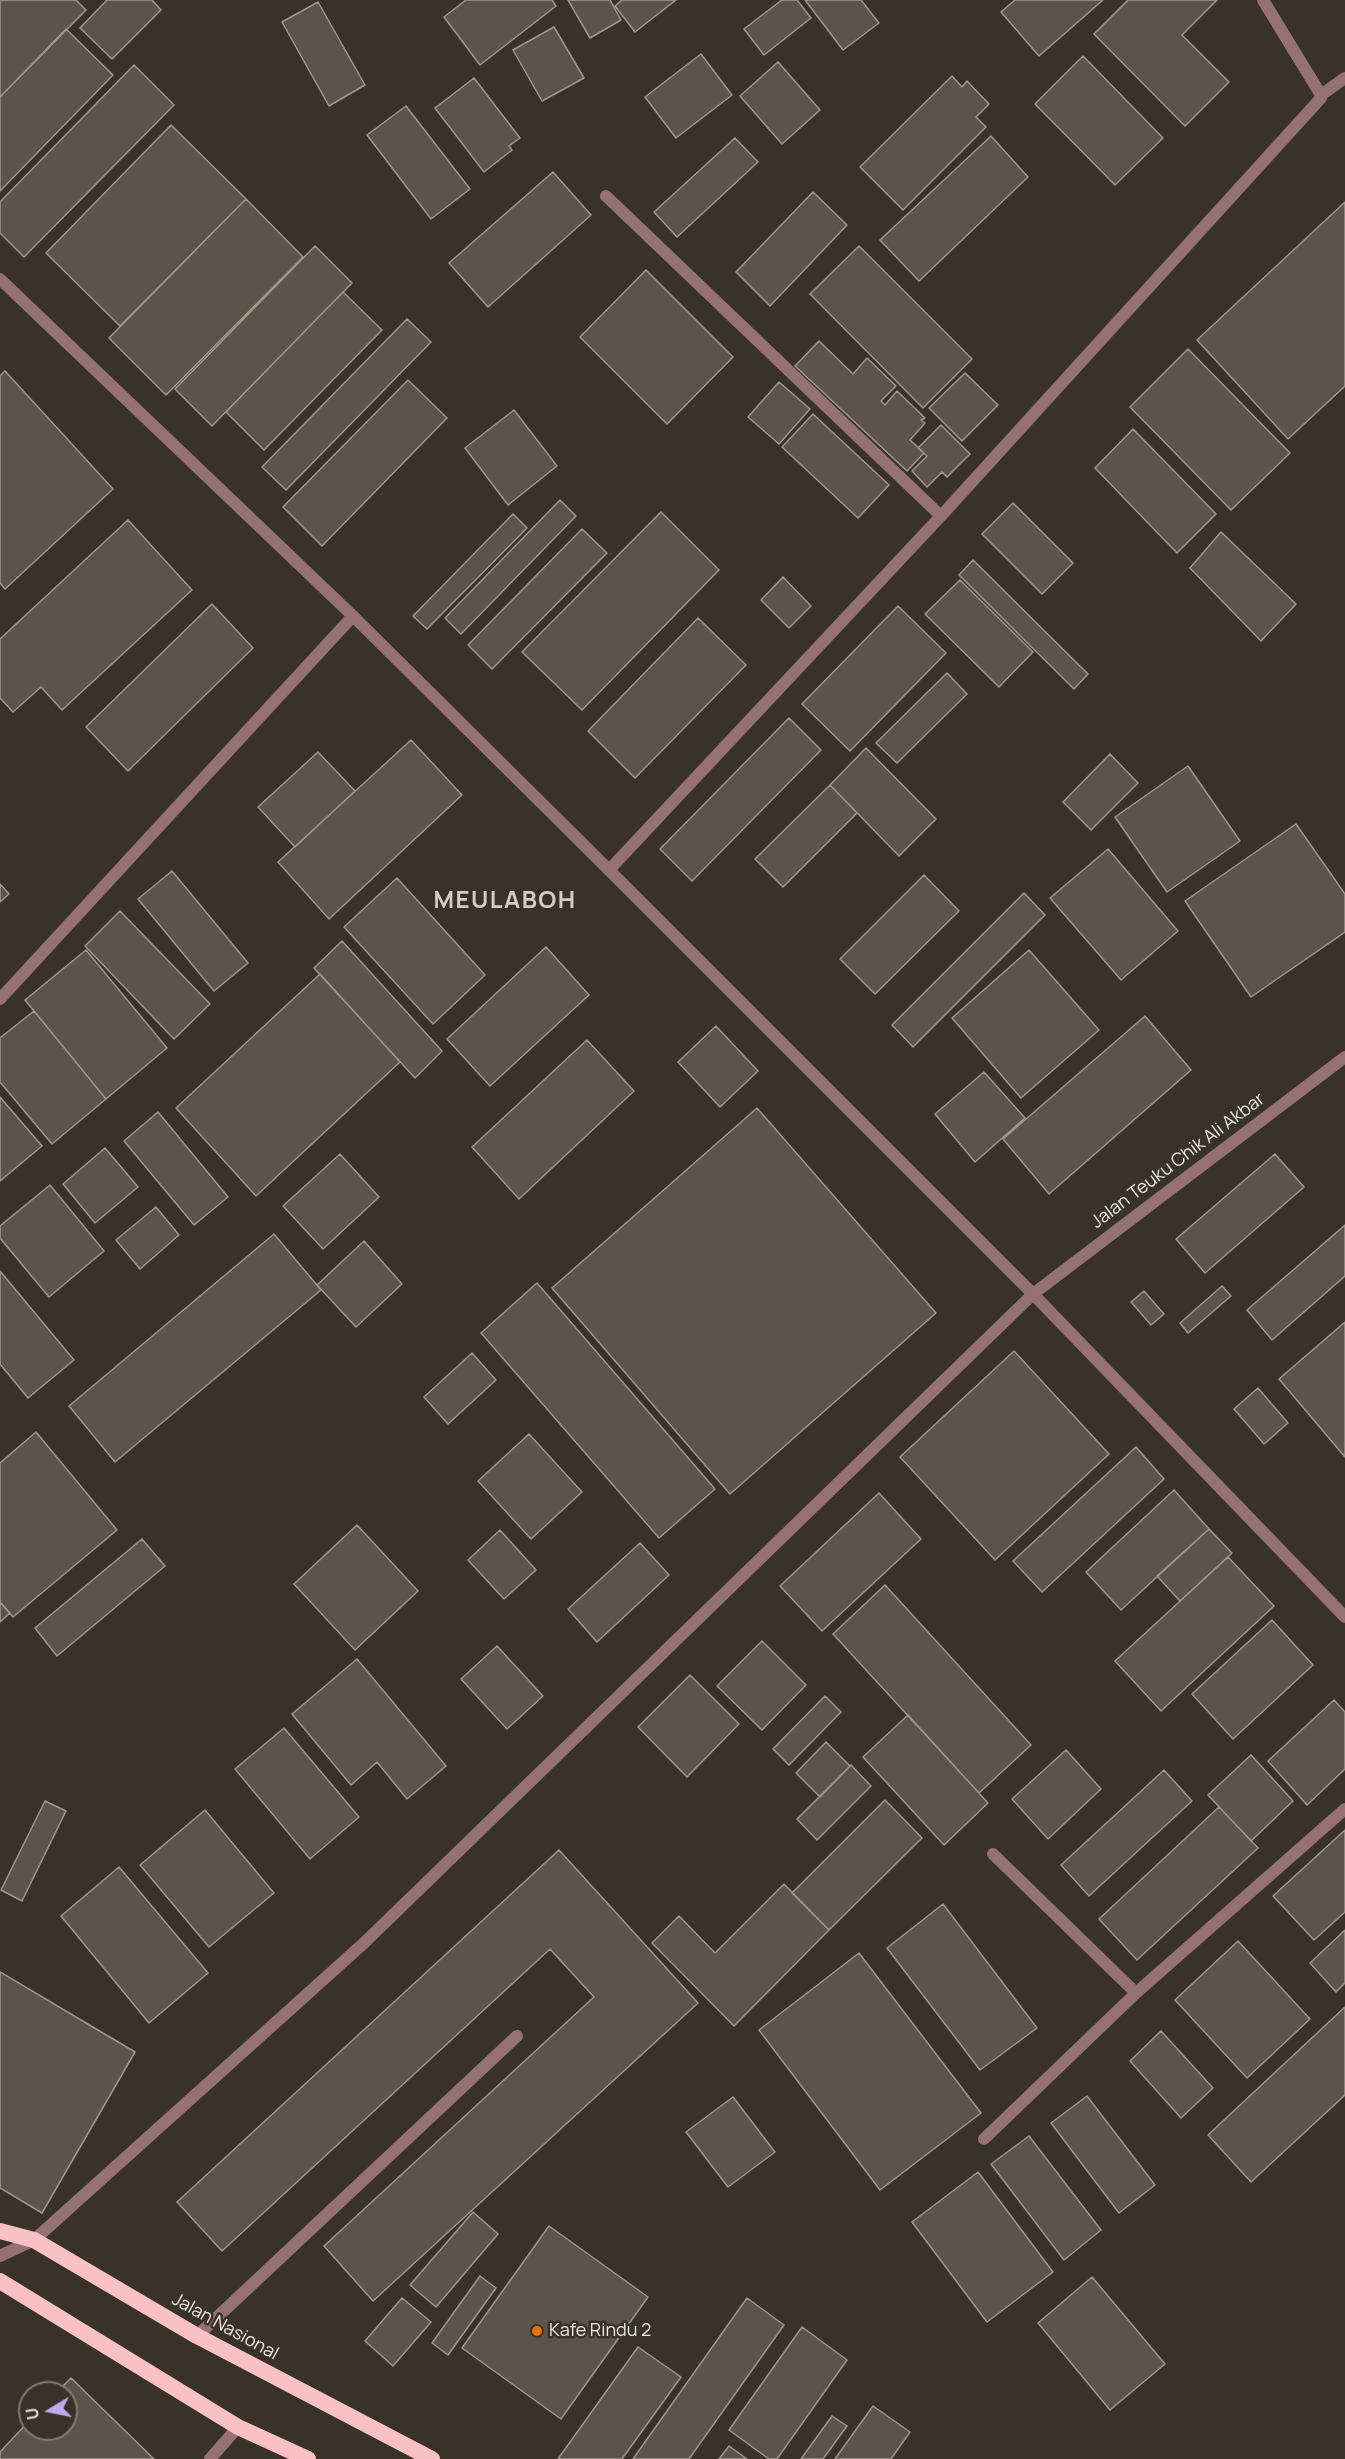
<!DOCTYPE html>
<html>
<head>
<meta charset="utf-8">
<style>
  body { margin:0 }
  #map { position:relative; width:1345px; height:2459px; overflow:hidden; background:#393229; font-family:Manrope,sans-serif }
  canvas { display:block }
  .north { position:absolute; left:18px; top:2381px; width:60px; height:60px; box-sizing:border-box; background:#393229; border:2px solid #817a73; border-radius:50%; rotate:260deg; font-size:16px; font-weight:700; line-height:24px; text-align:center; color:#ece7e2 }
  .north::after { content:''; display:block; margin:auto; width:21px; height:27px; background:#bea9f4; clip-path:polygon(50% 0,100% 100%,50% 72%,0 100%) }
</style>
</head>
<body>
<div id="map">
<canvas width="1345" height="2459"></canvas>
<div class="north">U</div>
</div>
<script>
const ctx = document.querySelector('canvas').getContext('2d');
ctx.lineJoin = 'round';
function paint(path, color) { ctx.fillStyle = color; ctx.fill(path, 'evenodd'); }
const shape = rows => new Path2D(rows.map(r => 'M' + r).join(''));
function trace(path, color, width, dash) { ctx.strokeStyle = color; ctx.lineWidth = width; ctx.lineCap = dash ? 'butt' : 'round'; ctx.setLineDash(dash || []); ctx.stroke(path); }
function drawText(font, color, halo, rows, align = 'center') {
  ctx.font = font + ' Manrope,sans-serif'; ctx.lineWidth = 5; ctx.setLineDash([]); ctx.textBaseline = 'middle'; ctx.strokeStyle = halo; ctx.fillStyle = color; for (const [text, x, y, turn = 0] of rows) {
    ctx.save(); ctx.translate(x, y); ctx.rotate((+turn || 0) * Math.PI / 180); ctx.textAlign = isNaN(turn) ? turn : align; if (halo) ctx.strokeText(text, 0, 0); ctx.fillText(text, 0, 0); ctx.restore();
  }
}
const building = shape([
  [0,0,76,0,86,10,0,97,0,0],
  [107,0,152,0,161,10,112,59,80,28,107,0],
  [466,0,552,0,556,6,480,65,444,17,466,0],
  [568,0,610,0,621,20,590,38,568,0],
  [622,0,676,0,635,32,615,6,622,0],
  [782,0,797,0,811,18,764,55,744,29,782,0],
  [805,0,861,0,879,23,843,50,805,0],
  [1015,0,1103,0,1039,56,1001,12,1015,0],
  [1128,0,1217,0,1182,35,1229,82,1185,126,1094,34,1128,0],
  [318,2,365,85,329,106,282,22,318,2],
  [554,27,584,78,542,101,513,50,554,27],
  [66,29,113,75,0,191,0,97,66,29],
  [701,54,732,95,676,138,645,97,701,54],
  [1083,56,1163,138,1115,185,1035,104,1083,56],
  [778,62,820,110,782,144,740,96,778,62],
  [134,65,174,105,24,257,0,233,0,202,134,65],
  [952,76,962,87,967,81,989,104,976,117,986,127,903,210,860,167,952,76],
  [474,78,520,138,509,146,512,150,484,172,435,108,474,78],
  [406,106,470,189,431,219,367,135,406,106],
  [171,125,246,199,120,326,46,253,171,125],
  [991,136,1028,177,919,281,880,240,991,136],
  [735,138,758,162,677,237,654,212,735,138],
  [553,172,591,215,488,307,449,263,553,172],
  [813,192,847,225,770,306,736,272,813,192],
  [246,199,303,257,166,395,109,338,246,199],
  [1345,202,1345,386,1288,439,1197,340,1345,202],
  [315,246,352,283,212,426,175,389,315,246],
  [859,246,972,359,923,408,810,294,859,246],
  [646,270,733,357,667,424,580,337,646,270],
  [343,292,382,330,264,450,226,412,343,292],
  [407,319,431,342,286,490,262,467,407,319],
  [819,341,853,374,867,358,896,386,881,401,885,405,897,391,925,418,921,420,925,423,910,440,924,453,907,471,795,366,819,341],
  [1188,349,1290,453,1231,510,1130,407,1188,349],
  [5,371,113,489,5,589,0,583,0,376,5,371],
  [965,373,998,405,962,441,929,408,965,373],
  [408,380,447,418,322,546,283,507,408,380],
  [779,382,810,409,779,444,748,417,779,382],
  [514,410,557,466,508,505,465,448,514,410],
  [813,414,889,485,858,518,782,447,813,414],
  [941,425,970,454,947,477,942,472,927,487,912,471,927,456,918,448,941,425],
  [1133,429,1216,514,1177,553,1095,468,1133,429],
  [560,500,576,516,461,634,445,618,560,500],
  [1013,503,1073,563,1042,594,982,534,1013,503],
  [661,512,719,570,582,710,522,652,661,512],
  [513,514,527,528,427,629,413,616,513,514],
  [128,520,192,590,62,710,41,687,13,712,0,698,0,639,128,520],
  [582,529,607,553,492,669,468,645,582,529],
  [1221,532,1296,604,1261,641,1190,568,1221,532],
  [973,560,1088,674,1074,689,959,575,973,560],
  [783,577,811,606,789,628,761,600,783,577],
  [960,580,1033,652,999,687,925,614,960,580],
  [212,604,253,648,128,771,86,727,212,604],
  [898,606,946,653,850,751,802,704,898,606],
  [698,618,746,665,635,778,588,731,698,618],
  [947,673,967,694,897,763,876,743,947,673],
  [789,718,821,750,692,881,660,849,789,718],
  [411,740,462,795,329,919,278,862,411,740],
  [866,748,936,819,899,856,830,785,866,748],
  [318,752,355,791,295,847,258,807,318,752],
  [1110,754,1138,783,1091,830,1063,802,1110,754],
  [1188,766,1240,841,1167,892,1115,817,1188,766],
  [830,785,857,813,783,887,755,859,830,785],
  [1296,824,1345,894,1345,932,1251,997,1185,901,1296,824],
  [1108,849,1178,931,1121,980,1050,898,1108,849],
  [172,871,248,963,214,991,138,899,172,871],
  [924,875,959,911,875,994,840,959,924,875],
  [397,878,485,975,433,1024,344,927,397,878],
  [0,884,9,894,0,902,0,884],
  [1024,893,1045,915,913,1047,892,1025,1024,893],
  [120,911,210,1004,174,1039,85,946,120,911],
  [342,941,442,1051,415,1078,314,968,342,941],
  [546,947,589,995,490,1086,447,1039,546,947],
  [86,950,167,1048,106,1099,25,1000,86,950],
  [1029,950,1099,1030,1021,1098,952,1018,1029,950],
  [320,974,400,1062,256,1196,176,1108,320,974],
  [34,1011,106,1099,52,1144,0,1082,0,1038,34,1011],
  [1145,1016,1191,1070,1049,1194,1003,1139,1145,1016],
  [716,1026,758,1071,720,1107,678,1062,716,1026],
  [587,1040,634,1091,519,1199,472,1147,587,1040],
  [984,1072,1025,1118,975,1162,935,1114,984,1072],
  [0,1097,42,1146,0,1181,0,1097],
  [757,1108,936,1313,730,1494,552,1288,757,1108],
  [158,1112,228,1197,194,1225,124,1141,158,1112],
  [105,1148,138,1187,95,1223,63,1184,105,1148],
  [340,1154,379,1197,323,1249,283,1206,340,1154],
  [1275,1154,1304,1187,1205,1273,1176,1239,1275,1154],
  [50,1185,104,1251,49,1297,0,1238,0,1226,50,1185],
  [156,1207,179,1235,140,1269,116,1240,156,1207],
  [1345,1225,1345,1276,1272,1340,1247,1310,1345,1225],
  [274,1234,321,1290,115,1462,69,1406,274,1234],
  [364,1241,402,1284,356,1327,317,1285,364,1241],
  [0,1271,74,1360,28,1398,0,1364,0,1271],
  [537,1283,715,1489,659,1538,481,1333,537,1283],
  [1222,1286,1231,1296,1188,1333,1180,1323,1222,1286],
  [1144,1291,1164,1314,1151,1325,1131,1302,1144,1291],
  [1345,1322,1345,1457,1279,1379,1345,1322],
  [1014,1351,1109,1454,995,1560,900,1457,1014,1351],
  [472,1353,496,1380,448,1424,424,1397,472,1353],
  [1258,1388,1288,1423,1264,1444,1234,1409,1258,1388],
  [36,1432,117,1530,13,1617,0,1602,0,1463,36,1432],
  [529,1434,582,1492,531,1539,478,1481,529,1434],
  [1136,1447,1164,1479,1042,1592,1013,1561,1136,1447],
  [1174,1490,1209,1529,1121,1610,1086,1572,1174,1490],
  [879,1493,921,1539,822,1631,780,1586,879,1493],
  [357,1525,418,1591,355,1650,294,1584,357,1525],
  [1209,1529,1232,1553,1180,1601,1157,1576,1209,1529],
  [500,1530,536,1570,504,1599,468,1560,500,1530],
  [142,1539,165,1566,57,1656,35,1628,142,1539],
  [640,1543,669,1575,597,1642,568,1609,640,1543],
  [1228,1557,1274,1606,1161,1711,1115,1661,1228,1557],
  [885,1585,1031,1745,979,1793,833,1634,885,1585],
  [0,1602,10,1613,0,1622,0,1602],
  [1272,1620,1313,1665,1233,1739,1192,1694,1272,1620],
  [762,1641,806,1685,762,1730,717,1686,762,1641],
  [497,1646,543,1696,507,1729,461,1679,497,1646],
  [357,1659,446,1766,407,1799,377,1762,351,1785,292,1714,357,1659],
  [690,1675,739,1724,687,1777,638,1727,690,1675],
  [825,1696,841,1712,789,1765,773,1749,825,1696],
  [1334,1700,1345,1712,1345,1769,1307,1805,1268,1761,1334,1700],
  [908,1715,988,1803,944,1845,863,1757,908,1715],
  [284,1728,359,1817,310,1859,235,1769,284,1728],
  [826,1742,850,1766,820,1797,796,1773,826,1742],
  [1066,1750,1101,1789,1048,1839,1012,1799,1066,1750],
  [1251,1755,1293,1801,1251,1841,1208,1795,1251,1755],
  [851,1765,871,1786,817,1840,797,1819,851,1765],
  [1164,1770,1192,1801,1089,1896,1061,1865,1164,1770],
  [885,1800,922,1838,829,1930,792,1893,885,1800],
  [45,1801,66,1811,22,1901,1,1890,45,1801],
  [1219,1807,1258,1848,1137,1960,1099,1919,1219,1807],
  [205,1810,274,1893,209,1947,140,1865,205,1810],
  [1345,1830,1345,1912,1314,1940,1273,1896,1345,1830],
  [559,1850,698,2003,373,2301,324,2246,594,1997,550,1949,222,2251,177,2202,559,1850],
  [119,1867,208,1973,149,2023,61,1916,119,1867],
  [784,1884,829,1930,734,2026,652,1943,679,1916,715,1953,784,1884],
  [943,1904,1037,2028,980,2070,887,1948,943,1904],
  [1345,1930,1345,1983,1336,1992,1310,1963,1345,1930],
  [1238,1941,1310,2019,1247,2078,1175,2000,1238,1941],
  [859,1953,981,2113,880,2190,759,2030,859,1953],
  [0,1972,135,2052,42,2213,0,2188,0,1972],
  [1345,2007,1345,2095,1251,2182,1208,2135,1345,2007],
  [1161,2031,1213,2088,1181,2118,1130,2061,1161,2031],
  [1087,2096,1155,2185,1119,2213,1051,2123,1087,2096],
  [733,2097,775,2152,728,2187,686,2132,733,2097],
  [1029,2136,1101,2230,1064,2260,991,2164,1029,2136],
  [978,2172,1053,2272,987,2322,912,2222,978,2172],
  [473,2212,498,2234,436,2307,410,2285,473,2212],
  [549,2226,648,2297,561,2419,462,2348,549,2226],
  [480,2276,496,2288,448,2355,432,2343,480,2276],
  [1092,2277,1165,2364,1110,2410,1038,2323,1092,2277],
  [402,2298,431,2322,393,2366,365,2341,402,2298],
  [747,2298,784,2325,689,2459,633,2459,747,2298],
  [802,2327,847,2360,777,2459,769,2459,729,2430,802,2327],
  [638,2347,681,2377,622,2459,558,2459,638,2347],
  [71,2378,154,2459,0,2459,0,2452,30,2420,30,2429,66,2429,66,2393,56,2393,71,2378],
  [873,2406,910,2432,891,2459,835,2459,873,2406],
  [832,2416,847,2426,823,2459,801,2459,832,2416],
  [729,2446,747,2459,719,2459,729,2446]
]);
const service = shape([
  [197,2336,517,2036]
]);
const minor = shape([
  [1263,0,1321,95],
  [606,196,941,516],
  [609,870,941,516,1321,98,1321,95,1345,78],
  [0,999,353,616],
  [993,1854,1136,1993],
  [984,2139,1136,1993,1345,1809],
  [34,2240,364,1943,1033,1294,1345,1057],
  [210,2459,238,2427]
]);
const tertiary = shape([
  [0,279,353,616,609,870,1033,1294,1345,1617],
  [0,2256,34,2240]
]);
const trunk = shape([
  [0,2231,34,2240,197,2336,432,2459],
  [0,2281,238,2427,308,2459]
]);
const markers = [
  [537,2331,6,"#e8710a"]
];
const streetNames = [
  ["Jalan Teuku Chik Ali Akbar",1178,1161,-37],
  ["Jalan Nasional",225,2327,29]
];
const poiNames = [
  ["Kafe Rindu 2",549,2331]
];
const districtNames = [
  ["MEULABOH",505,901]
];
paint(building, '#5c544a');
trace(building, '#a1978d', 1.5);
trace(service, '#967173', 12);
trace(minor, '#967173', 12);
trace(tertiary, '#967173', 12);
trace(trunk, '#fac1c5', 16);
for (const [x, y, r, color] of markers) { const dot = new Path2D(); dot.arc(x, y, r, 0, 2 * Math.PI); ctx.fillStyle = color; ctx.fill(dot); trace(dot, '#393229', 2); }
drawText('18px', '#ece7e2', '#393229', streetNames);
drawText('18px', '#ece7e2', '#393229', poiNames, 'left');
ctx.letterSpacing = '1.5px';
drawText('bold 24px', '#d6ccc1', '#393229', districtNames);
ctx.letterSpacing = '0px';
</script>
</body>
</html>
